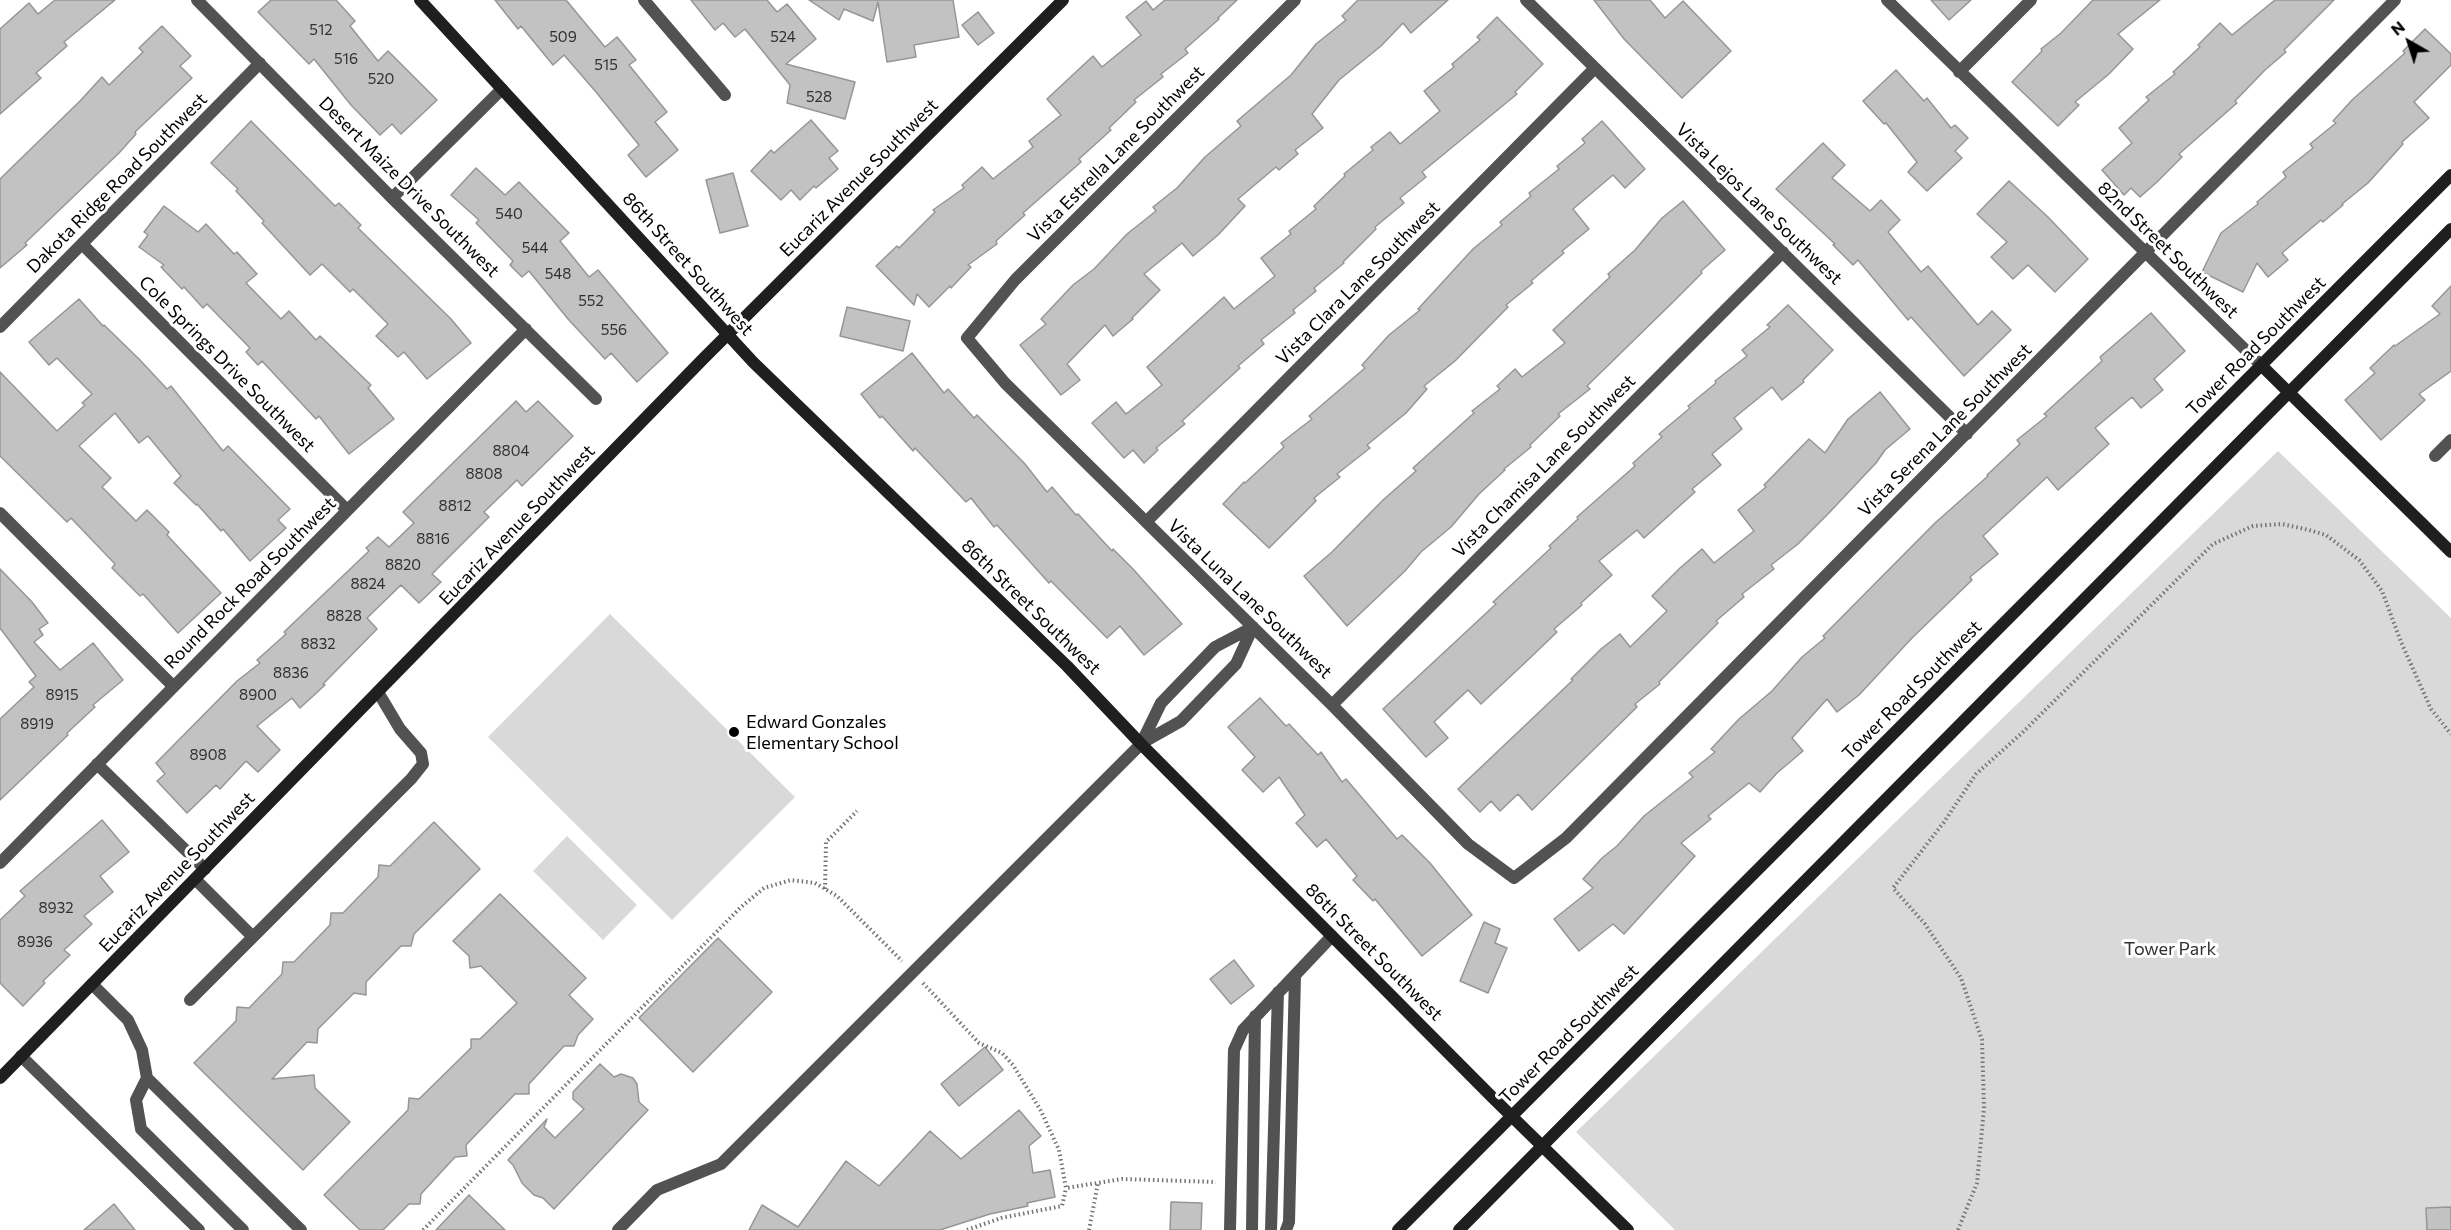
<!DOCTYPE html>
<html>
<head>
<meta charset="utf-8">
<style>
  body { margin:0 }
  #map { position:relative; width:2451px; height:1230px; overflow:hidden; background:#fff; font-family:Commissioner,sans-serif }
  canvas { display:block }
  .north { position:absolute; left:2379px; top:12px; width:60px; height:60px; -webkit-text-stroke:4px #fff; paint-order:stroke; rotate:321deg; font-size:16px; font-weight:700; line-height:24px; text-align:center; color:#000 }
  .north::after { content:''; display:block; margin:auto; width:21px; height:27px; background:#000; clip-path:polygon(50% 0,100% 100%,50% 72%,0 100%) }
</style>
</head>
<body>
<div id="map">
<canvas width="2451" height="1230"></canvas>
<div class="north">N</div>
</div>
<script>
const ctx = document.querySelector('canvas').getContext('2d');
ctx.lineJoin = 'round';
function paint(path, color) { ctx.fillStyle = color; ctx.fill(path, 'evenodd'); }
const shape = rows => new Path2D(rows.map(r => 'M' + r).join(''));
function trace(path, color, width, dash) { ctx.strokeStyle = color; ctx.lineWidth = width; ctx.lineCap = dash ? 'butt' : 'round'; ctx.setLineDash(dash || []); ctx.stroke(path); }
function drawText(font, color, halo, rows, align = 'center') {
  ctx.font = font + ' Commissioner,sans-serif'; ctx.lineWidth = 6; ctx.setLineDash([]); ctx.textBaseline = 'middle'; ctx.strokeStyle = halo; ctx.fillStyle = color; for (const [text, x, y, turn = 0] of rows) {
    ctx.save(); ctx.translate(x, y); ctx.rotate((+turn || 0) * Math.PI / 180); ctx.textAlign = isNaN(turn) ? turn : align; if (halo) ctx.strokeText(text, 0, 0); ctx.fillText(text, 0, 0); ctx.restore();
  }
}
const green = shape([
  [2278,451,2451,618,2451,1230,1675,1230,1576,1132],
  [610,614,795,797,672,920,488,737],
  [567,836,637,905,603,940,533,871]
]);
const building = shape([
  [55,0,115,0,64,42,67,46,36,73,41,78,0,114,0,29,29,3,38,14,55,0],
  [271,0,336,0,355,21,350,26,378,61,388,51,437,100,401,134,392,124,380,135,351,105,314,59,309,64,258,12,271,0],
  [495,0,566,0,605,47,617,37,636,60,629,65,667,112,655,122,678,150,646,177,628,155,639,145,596,92,564,55,553,65,521,26,518,29,495,0],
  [691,0,767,0,777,12,787,4,816,39,786,64,855,82,845,119,787,103,790,85,745,29,735,37,723,23,715,30,691,0],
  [809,0,953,0,959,37,914,45,916,57,887,62,878,2,873,21,844,9,839,20,809,0],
  [1165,0,1237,0,1218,18,1219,19,1185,49,1188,53,1161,74,1163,77,1134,100,1136,102,1109,128,1111,130,1079,159,1081,162,1023,213,1025,215,996,241,997,244,968,265,971,267,951,288,950,286,929,307,917,294,914,305,876,266,897,246,899,248,935,212,933,210,964,188,962,185,982,167,993,179,1033,147,1029,141,1061,115,1047,99,1093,56,1102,67,1141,35,1126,17,1146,1,1153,10,1165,0],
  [1358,0,1448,0,1411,33,1403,23,1381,46,1339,80,1312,114,1323,128,1295,150,1298,154,1279,170,1276,167,1238,199,1245,206,1218,235,1193,256,1182,243,1144,274,1160,290,1132,318,1133,319,1113,336,1105,325,1067,364,1080,380,1061,395,1020,345,1046,324,1041,319,1073,285,1094,269,1127,234,1156,211,1153,207,1177,188,1205,157,1241,126,1237,121,1291,75,1316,44,1346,20,1342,16,1358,0],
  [1594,0,1650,0,1665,18,1683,1,1731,51,1682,98,1624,39,1594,0],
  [1931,0,1971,0,1949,20,1931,0],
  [2093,0,2160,0,2118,34,2133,49,2109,74,2075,102,2079,105,2058,126,2012,82,2042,51,2041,49,2061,33,2093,0],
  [2275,0,2334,0,2284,50,2286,52,2265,70,2235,101,2237,103,2179,154,2182,157,2157,182,2140,197,2131,188,2124,195,2102,170,2132,143,2119,128,2149,100,2146,97,2175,74,2173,72,2200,47,2198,45,2220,23,2232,35,2275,0],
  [978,12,994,33,978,45,962,25,978,12],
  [1497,17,1543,64,1515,92,1517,94,1422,172,1426,177,1400,198,1404,203,1375,227,1376,229,1343,262,1344,263,1314,288,1316,291,1293,310,1295,313,1261,340,1264,344,1238,366,1240,368,1182,421,1185,424,1156,448,1158,450,1144,463,1133,450,1124,458,1092,423,1116,402,1126,414,1162,385,1147,367,1224,297,1234,309,1275,276,1261,258,1291,234,1289,231,1316,209,1314,206,1345,176,1344,174,1373,150,1371,147,1390,132,1400,144,1440,111,1424,91,1454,67,1452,64,1480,40,1477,37,1497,17],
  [162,26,191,56,180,66,192,78,135,132,136,134,119,153,25,243,27,245,0,268,0,179,80,101,102,77,109,85,143,52,139,48,162,26],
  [2425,29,2451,54,2451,65,2414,102,2429,118,2402,142,2403,144,2368,183,2342,204,2343,205,2323,222,2321,220,2282,253,2288,260,2268,277,2257,263,2243,292,2202,272,2221,233,2258,204,2257,202,2286,177,2283,172,2313,148,2310,144,2336,123,2333,121,2352,100,2405,53,2403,51,2425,29],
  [1896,70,1924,101,1927,98,1951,128,1955,125,1968,138,1955,151,1962,158,1927,191,1908,172,1917,162,1886,123,1884,124,1863,101,1896,70],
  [811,120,838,151,829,158,838,169,816,188,814,186,800,200,791,190,781,200,751,171,771,150,774,153,811,120],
  [251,121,335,206,339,203,361,225,358,228,451,319,471,343,427,379,404,352,398,357,376,336,388,324,353,289,350,292,322,264,310,275,262,223,264,221,236,191,238,189,211,163,251,121],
  [1602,121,1645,169,1625,188,1613,175,1573,209,1589,229,1562,251,1564,253,1531,281,1533,283,1506,305,1508,307,1455,361,1424,386,1427,389,1406,413,1367,445,1370,448,1337,474,1340,477,1314,498,1316,501,1269,548,1223,504,1244,482,1245,483,1284,447,1281,443,1312,419,1309,416,1365,368,1362,365,1389,335,1420,310,1418,309,1473,249,1502,225,1500,222,1531,196,1529,193,1559,169,1557,166,1585,143,1582,139,1602,121],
  [1823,143,1845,165,1832,178,1870,211,1881,200,1900,220,1888,232,1921,272,1928,266,1978,325,1992,311,2011,330,1964,376,1911,317,1908,320,1858,260,1853,265,1833,245,1835,244,1776,189,1823,143],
  [476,168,505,195,519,182,569,233,560,241,589,277,598,270,668,353,637,382,611,353,605,359,568,319,529,271,522,277,510,265,513,261,476,223,479,220,451,195,476,168],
  [733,173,748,226,720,233,706,180,733,173],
  [2009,181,2048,217,2088,259,2055,292,2028,265,2013,279,1991,257,2007,242,1977,214,2009,181],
  [1683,201,1725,250,1701,271,1702,273,1671,304,1587,386,1590,389,1558,414,1560,416,1530,445,1531,447,1504,469,1505,470,1479,494,1451,527,1421,552,1405,571,1347,626,1304,576,1332,552,1383,500,1416,471,1413,468,1474,413,1472,411,1500,389,1497,386,1515,369,1522,377,1565,343,1553,330,1610,277,1608,274,1635,250,1662,218,1683,201],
  [164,206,198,232,206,224,234,254,237,252,257,274,246,283,281,319,289,311,316,340,320,336,371,385,368,388,394,419,349,454,319,416,316,419,262,361,258,365,246,352,250,348,207,304,203,308,184,287,182,289,161,267,164,265,139,247,148,235,144,232,164,206],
  [2451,286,2451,371,2419,394,2425,400,2381,440,2345,400,2375,373,2370,368,2394,345,2395,346,2440,314,2432,306,2451,286],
  [79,299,103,326,104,325,140,360,167,389,171,386,223,451,228,446,290,509,278,520,286,528,250,561,223,529,221,531,197,504,196,505,174,483,181,476,148,436,139,443,115,413,79,446,111,478,102,487,136,521,147,510,169,532,167,535,221,593,178,633,143,594,140,596,112,568,115,564,71,518,67,522,0,456,0,372,57,431,85,405,82,403,92,394,57,358,49,365,29,342,79,299],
  [1788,305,1833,350,1803,380,1804,382,1782,400,1772,387,1734,418,1742,429,1712,454,1721,465,1692,489,1695,492,1644,538,1637,530,1599,561,1612,575,1581,603,1582,605,1554,629,1557,632,1530,658,1481,704,1468,690,1434,722,1448,738,1426,757,1383,709,1496,604,1493,602,1551,548,1549,546,1578,519,1577,517,1635,466,1633,463,1662,437,1659,434,1690,408,1688,406,1716,383,1715,381,1747,356,1742,350,1770,327,1767,325,1788,305],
  [847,307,910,321,903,351,840,336,847,307],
  [2151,313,2185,351,2154,379,2163,390,2141,408,2132,397,2095,428,2109,444,2058,490,2047,477,1983,536,1998,554,1970,577,1972,580,1912,638,1859,695,1837,712,1827,699,1792,738,1803,751,1777,773,1760,792,1749,783,1708,816,1711,819,1681,843,1695,856,1624,934,1613,924,1579,951,1554,919,1593,888,1583,879,1602,858,1617,846,1644,816,1693,777,1689,773,1715,752,1711,749,1739,719,1772,691,1802,657,1825,638,1823,636,1935,523,1988,476,1987,475,2020,444,2017,440,2047,416,2044,414,2102,361,2100,357,2151,313],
  [912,353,944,393,948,389,974,418,977,415,1025,464,1047,492,1052,487,1076,515,1078,514,1112,551,1113,549,1133,569,1182,624,1144,655,1120,626,1107,638,1051,581,1049,583,997,525,994,527,971,498,966,502,915,448,913,451,882,416,880,418,861,394,912,353],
  [1880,392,1910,429,1885,450,1876,463,1827,515,1798,544,1771,565,1774,569,1742,594,1744,597,1716,621,1718,623,1659,682,1660,684,1635,704,1637,707,1532,810,1518,794,1500,811,1491,801,1480,812,1458,789,1573,680,1571,679,1601,649,1620,634,1630,647,1667,611,1652,596,1680,568,1702,549,1714,563,1754,531,1738,510,1766,487,1764,485,1809,439,1825,453,1848,419,1880,392],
  [516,401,526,412,538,401,573,436,522,486,517,480,484,512,489,517,432,574,441,582,419,603,401,585,367,618,377,629,323,684,325,685,300,708,292,698,257,726,280,750,258,772,246,761,220,789,216,785,187,813,157,781,165,774,156,763,237,681,260,663,257,660,286,634,284,632,369,551,366,548,378,537,389,547,414,523,403,512,516,401],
  [0,569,32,602,48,623,39,629,43,635,34,642,60,670,93,643,123,680,93,705,95,707,67,733,68,735,0,800,0,719,34,687,29,682,36,676,0,628,0,569],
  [1260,698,1286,726,1289,724,1318,755,1321,752,1342,782,1346,779,1397,839,1402,835,1430,863,1472,915,1422,956,1375,899,1373,901,1353,880,1357,876,1326,839,1317,847,1296,823,1305,815,1279,777,1263,792,1242,770,1255,757,1228,727,1260,698],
  [102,820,129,852,100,876,113,892,84,916,92,924,64,950,70,955,43,981,45,983,23,1006,0,983,0,920,25,896,20,891,102,820],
  [434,822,480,869,414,934,411,946,401,946,366,982,366,995,354,993,318,1029,317,1043,307,1042,272,1079,314,1075,315,1088,350,1122,303,1170,194,1063,236,1021,237,1007,249,1008,282,974,283,962,294,962,330,925,331,913,343,913,378,877,379,865,390,866,434,822],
  [500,894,586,978,569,995,593,1019,578,1035,574,1046,564,1046,529,1084,529,1094,515,1094,466,1145,467,1156,455,1157,421,1194,420,1204,409,1204,383,1230,360,1230,324,1195,408,1110,409,1098,419,1099,471,1048,471,1039,480,1039,517,1003,481,966,470,968,469,956,453,941,500,894],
  [1484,922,1500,929,1495,943,1507,948,1488,993,1460,981,1484,922],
  [718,938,772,992,693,1072,639,1018,718,938],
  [1234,960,1254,986,1231,1004,1210,979,1234,960],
  [985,1047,1003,1070,959,1106,941,1084,985,1047],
  [600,1064,614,1077,621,1074,633,1078,637,1084,639,1102,648,1110,554,1209,543,1198,534,1195,522,1183,513,1165,508,1160,547,1119,544,1127,555,1138,584,1109,573,1099,573,1092,600,1064],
  [1019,1110,1041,1136,1029,1146,1033,1173,1050,1170,1055,1197,1027,1203,1028,1206,990,1214,940,1230,749,1230,762,1205,798,1227,846,1161,879,1186,930,1131,961,1159,1019,1110],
  [469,1195,505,1230,436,1230,469,1195],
  [1171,1202,1202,1203,1201,1230,1170,1230,1171,1202],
  [114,1204,135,1230,84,1230,114,1204],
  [2451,1207,2451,1230,2427,1230,2426,1208,2451,1207]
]);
const path = shape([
  [825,889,826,842,857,811],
  [923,983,979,1043,1002,1053,1013,1065,1041,1111,1059,1150,1066,1188,1122,1179,1216,1182],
  [423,1230,741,907,764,888,791,880,815,883,837,896,902,961],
  [967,1230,1001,1218,1062,1206,1066,1188],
  [1089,1230,1098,1183],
  [1958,1230,1977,1183,1984,1108,1982,1040,1961,978,1925,924,1893,888,1944,822,1976,774,2022,733,2213,544,2253,526,2282,524,2309,530,2326,535,2359,560,2382,591,2401,642,2431,709,2451,734]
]);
const lane = shape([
  [195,879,252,936],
  [92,984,128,1020,142,1050,147,1078,301,1230],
  [190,1000,411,779,423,764,421,753,400,729,378,692],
  [21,1056,199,1230],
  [147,1078,136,1100,141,1129,243,1230],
  [618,1230,657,1190,721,1164,1141,744],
  [1230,1230,1234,1050,1243,1030,1332,936],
  [1252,1230,1255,1016],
  [1271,1230,1278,992],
  [1286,1230,1289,1222,1295,976]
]);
const street = shape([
  [197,0,392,198,596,399],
  [644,0,725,95],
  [1295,0,1015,280,967,338,1005,383,1332,705,1468,844,1514,878,1566,838,2395,0],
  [1526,0,1967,434],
  [1887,0,2262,366],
  [1959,72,2031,0],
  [392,198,502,89],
  [82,244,347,510],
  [0,327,260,63],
  [2435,456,2451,440],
  [0,513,173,686],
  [1146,522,1594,69],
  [1332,705,1783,252],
  [1142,743,1181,721,1236,664,1253,627],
  [1141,744,1161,703,1215,647,1253,627],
  [97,764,205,869],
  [0,863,526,329]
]);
const secondary = shape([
  [420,0,753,362,1067,666,1141,744,1492,1097,1628,1230],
  [2262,366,2451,552],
  [0,1078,704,358,1063,0],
  [1398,1230,2451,175],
  [1459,1230,2451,229]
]);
const markers = [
  [734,732,6,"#000"]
];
const numberNames = [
  ["512",321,30],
  ["509",563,37],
  ["524",783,37],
  ["516",346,59],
  ["515",606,65],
  ["520",381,79],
  ["528",819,97],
  ["540",509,214],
  ["544",535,248],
  ["548",558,274],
  ["552",591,301],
  ["556",614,330],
  ["8804",511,451],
  ["8808",484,474],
  ["8812",455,506],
  ["8816",433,539],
  ["8820",403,565],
  ["8824",368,584],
  ["8828",344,616],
  ["8832",318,644],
  ["8836",291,673],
  ["8915",62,695],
  ["8900",258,695],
  ["8919",37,724],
  ["8908",208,755],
  ["8932",56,908],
  ["8936",35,942]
];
const streetNames = [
  ["Vista Estrella Lane Southwest",1116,154,-45],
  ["Eucariz Avenue Southwest",859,178,-45],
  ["Dakota Ridge Road Southwest",117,183,-45],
  ["Desert Maize Drive Southwest",409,187,45],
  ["Vista Lejos Lane Southwest",1759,204,44],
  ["82nd Street Southwest",2168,250,44],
  ["86th Street Southwest",688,264,48],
  ["Vista Clara Lane Southwest",1358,283,-45],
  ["Tower Road Southwest",2256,346,-45],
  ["Cole Springs Drive Southwest",227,364,45],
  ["Vista Serena Lane Southwest",1945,430,-45],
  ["Vista Chamisa Lane Southwest",1544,466,-45],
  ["Eucariz Avenue Southwest",517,525,-46],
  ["Round Rock Road Southwest",250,583,-45],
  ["Vista Luna Lane Southwest",1250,599,44],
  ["86th Street Southwest",1031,607,44],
  ["Tower Road Southwest",1912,690,-45],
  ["Eucariz Avenue Southwest",177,872,-46],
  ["86th Street Southwest",1374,952,45],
  ["Tower Road Southwest",1569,1034,-45]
];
const poiNames = [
  ["Edward Gonzales",746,722],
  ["Elementary School",746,743]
];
const parkNames = [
  ["Tower Park",2170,949]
];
paint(green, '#d9d9d9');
paint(building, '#c2c2c2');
trace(building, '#969696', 1.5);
trace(path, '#747474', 4, [1.5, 3]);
trace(lane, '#525252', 12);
trace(street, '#525252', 12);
trace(secondary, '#1f1f1f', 12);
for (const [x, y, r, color] of markers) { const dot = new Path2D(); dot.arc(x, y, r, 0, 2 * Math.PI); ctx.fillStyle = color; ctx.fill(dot); trace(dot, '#fff', 2); }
drawText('15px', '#303030', null, numberNames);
drawText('18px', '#000', '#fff', streetNames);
drawText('18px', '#000', '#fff', poiNames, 'left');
drawText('18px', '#303030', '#fff', parkNames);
</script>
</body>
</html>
